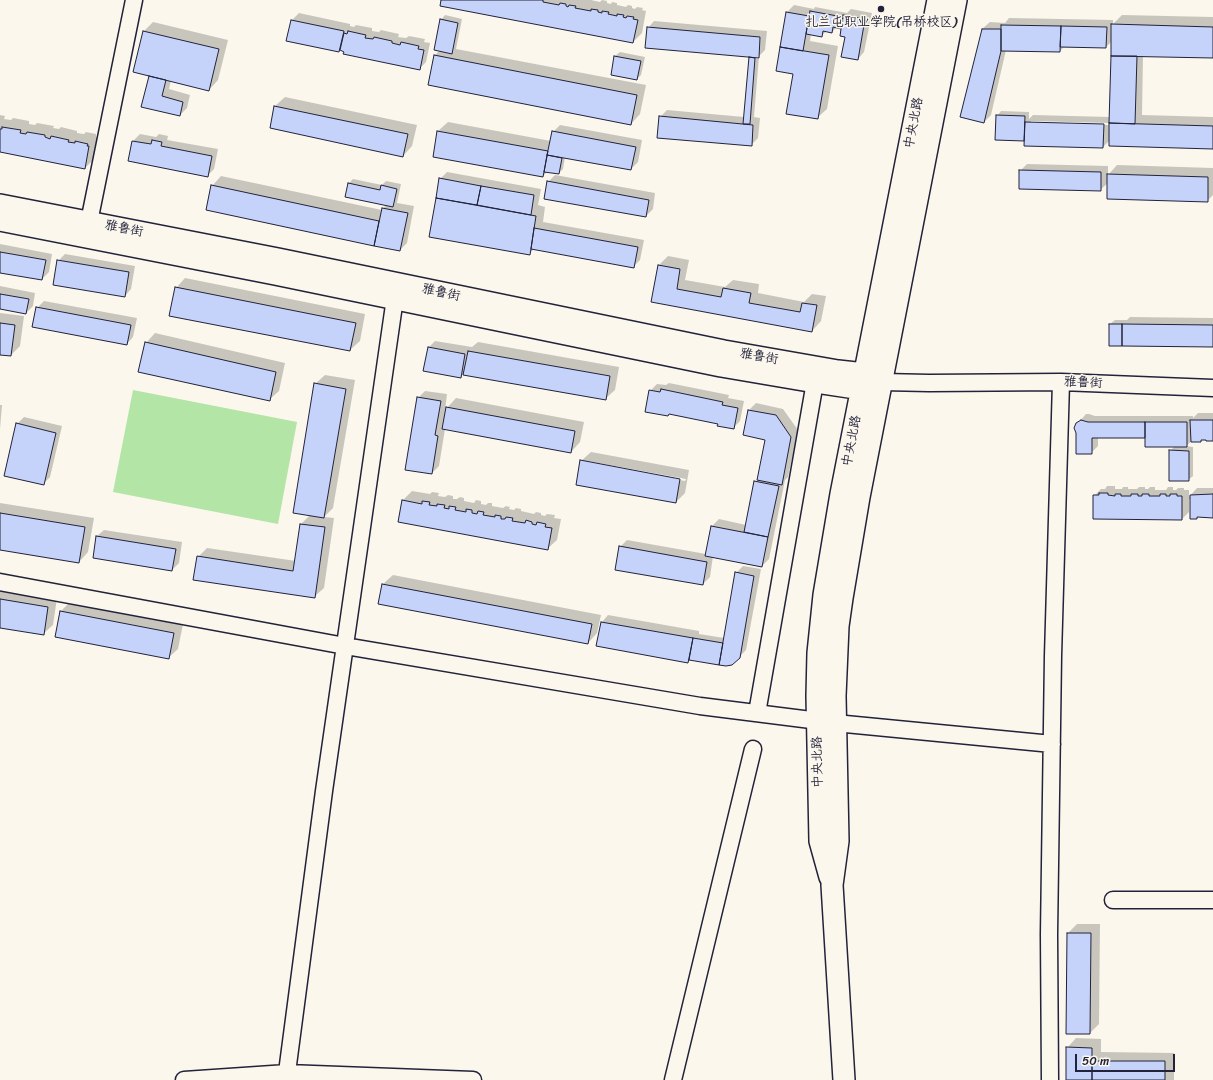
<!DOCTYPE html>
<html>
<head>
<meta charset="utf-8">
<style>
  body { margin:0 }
  #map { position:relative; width:1213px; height:1080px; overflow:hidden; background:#fbf7ec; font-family:Sriracha,sans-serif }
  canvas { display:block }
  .scale { position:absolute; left:1075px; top:1054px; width:100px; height:18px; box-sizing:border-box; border:2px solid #22223b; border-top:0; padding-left:5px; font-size:12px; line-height:14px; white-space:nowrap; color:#22223b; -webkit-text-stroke:3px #fbf7ec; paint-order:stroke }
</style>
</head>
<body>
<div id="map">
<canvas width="1213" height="1080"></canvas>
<div class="scale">50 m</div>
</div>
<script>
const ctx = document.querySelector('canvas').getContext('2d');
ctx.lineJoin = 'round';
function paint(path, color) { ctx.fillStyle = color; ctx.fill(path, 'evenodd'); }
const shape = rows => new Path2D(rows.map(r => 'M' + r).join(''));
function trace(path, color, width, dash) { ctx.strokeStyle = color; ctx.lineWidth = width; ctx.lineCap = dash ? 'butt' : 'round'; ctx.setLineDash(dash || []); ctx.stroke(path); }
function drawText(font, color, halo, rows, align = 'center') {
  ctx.font = font + ' Sriracha,"LXGW WenKai TC",sans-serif'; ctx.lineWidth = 3; ctx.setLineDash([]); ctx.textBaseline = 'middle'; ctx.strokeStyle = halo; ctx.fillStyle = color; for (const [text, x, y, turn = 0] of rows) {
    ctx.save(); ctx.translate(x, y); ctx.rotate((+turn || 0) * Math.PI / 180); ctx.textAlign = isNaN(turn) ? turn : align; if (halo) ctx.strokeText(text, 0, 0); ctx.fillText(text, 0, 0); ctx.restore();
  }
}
const green = shape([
  [133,390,297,422,278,524,113,492]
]);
const shadow = shape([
  [442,0,591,0,600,2,602,0,607,1,607,3,611,4,612,2,617,3,617,5,626,7,628,5,632,6,632,8,635,9,637,7,643,8,642,10,646,11,642,33,633,42],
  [794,5,814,9,815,7,847,13,851,9,872,13,864,52,858,59,842,28,837,27,832,32,827,31,822,35,811,33,810,41,838,46,827,109,817,118,794,74,787,12],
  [299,13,350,24,350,26,354,27,356,25,372,28,372,31,379,32,381,30,399,34,398,37,406,38,409,36,425,39,424,42,430,43,426,62,419,69,340,50,339,51,287,40,292,20],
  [445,15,462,19,456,49,646,85,640,114,631,124,434,56,440,50,441,20],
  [1122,15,1213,17,1213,57,1143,55,1142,115,1213,117,1213,148,1110,140,1103,147,1025,140,996,139,997,116,1001,111,1029,112,1029,119,1033,115,1110,117,1112,41,1106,47,1064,47,1060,51,1006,50,991,115,984,122,982,29,990,22,1005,23,1009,18,1113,20,1113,24],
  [1031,121,1109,123,1109,125,1031,123],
  [654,21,767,31,765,50,759,56,754,117,760,118,758,138,751,145,660,117,667,110,744,117,750,58,751,56,648,28],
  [752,56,759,57,759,59,752,58],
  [153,22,228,40,218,80,209,90,171,80,169,89,190,95,187,108,180,115,143,106,150,75,144,31],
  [620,52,645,57,641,75,637,79,612,74,615,56],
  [285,97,417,125,412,146,403,156,275,106],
  [0,115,5,116,4,119,11,120,13,118,29,121,29,124,35,125,37,123,54,126,53,128,59,129,61,127,77,131,77,133,84,134,86,132,96,134,96,137,98,137,94,159,85,168,0,151],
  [448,122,551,141,553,132,560,125,642,140,638,162,631,169,565,157,563,169,559,173,548,171,543,176,434,156,438,131],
  [140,134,156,137,159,134,168,136,167,140,218,149,214,169,207,176,133,141],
  [1027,164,1108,166,1108,175,1117,165,1213,168,1213,195,1207,201,1108,183,1100,190,1020,171],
  [447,172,541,189,538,205,545,207,543,222,644,240,640,260,633,267,534,249,529,254,430,236,440,179],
  [555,175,655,193,653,209,646,216,548,182],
  [221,176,382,210,386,205,349,183,353,179,382,185,386,181,401,184,397,203,414,206,407,243,400,250,207,209,212,186],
  [0,244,52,254,49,272,42,279,0,272],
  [65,254,135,266,131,289,125,296,58,261],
  [668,256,689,260,685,280,725,287,733,280,759,284,758,293,804,302,812,294,826,296,821,321,812,331,652,302,659,265],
  [185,278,365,314,360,341,350,350,170,315,176,288],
  [0,286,35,293,33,306,26,313,0,308],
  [44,301,137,318,133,337,127,344,37,308],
  [0,313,24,316,20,346,11,355,0,354],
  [1130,317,1213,318,1213,346,1110,324,1115,320,1127,320],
  [155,333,285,363,279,391,269,400,146,343],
  [435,341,472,347,478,342,619,367,615,390,605,399,463,374,461,377,428,348],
  [325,375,355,380,333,508,324,517,334,518,324,588,314,597,198,557,207,548,296,561,301,524,310,515,315,384],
  [669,383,729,395,728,398,744,401,740,421,733,428,719,423,650,391,657,384,666,385],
  [425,391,447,394,445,410,456,398,584,422,580,442,571,452,445,429,439,466,432,473,418,398],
  [756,403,783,409,798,430,788,477,785,480,769,559,762,566,713,556,710,577,703,584,620,547,627,540,706,554,712,526,719,519,746,525,755,482,758,479,766,439,749,410],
  [0,405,2,405,0,429],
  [1198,413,1213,413,1213,440,1203,439,1201,441,1192,441,1186,446,1193,447,1193,476,1188,480,1170,451,1175,446,1146,437,1098,437,1098,446,1091,453,1079,422,1086,414,1089,414,1095,416,1193,416,1193,418],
  [24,417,62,426,50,477,43,484,17,424],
  [591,452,689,470,685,493,676,502,581,461],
  [587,461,686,479,685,481,587,463],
  [1107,486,1115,486,1115,489,1122,489,1123,487,1128,487,1128,489,1137,489,1139,487,1145,487,1145,489,1148,489,1150,487,1155,487,1155,490,1166,490,1168,487,1173,487,1173,490,1176,490,1178,488,1184,488,1184,490,1189,490,1189,497,1197,488,1213,488,1213,516,1199,516,1197,518,1191,499,1189,499,1189,512,1182,519,1094,496,1101,489,1105,489],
  [412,491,430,494,432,492,439,493,438,496,445,497,448,495,453,496,453,499,457,499,460,497,464,498,464,501,474,503,476,500,481,501,481,504,486,505,488,503,492,503,492,506,503,508,506,506,510,507,509,509,514,510,516,508,521,509,521,511,534,514,536,512,541,513,541,515,545,516,547,514,555,515,554,518,561,519,557,540,547,549,403,500],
  [0,503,94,518,88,552,79,562,0,549],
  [104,530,182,542,179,563,172,570,97,536],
  [743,566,761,569,746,650,732,664,691,659,688,662,597,646,602,622,608,615,699,631,699,634,724,638,736,573],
  [393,575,601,615,597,633,588,643,383,584],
  [0,589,57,598,53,625,43,634,0,627],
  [70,602,183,624,178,649,168,658,61,611],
  [1077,924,1100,924,1099,1024,1090,1033,1068,933],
  [1076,1038,1101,1039,1101,1052,1174,1053,1174,1080,1067,1080,1067,1048]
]);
const building = shape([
  [441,0,543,0,543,2,559,5,560,3,566,4,566,6,568,7,569,5,576,6,575,8,591,11,591,9,598,10,598,12,602,13,602,11,609,12,608,14,617,16,617,14,624,15,623,17,626,18,627,16,634,17,633,19,638,20,633,43,440,6,441,0],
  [810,11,843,17,841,29,833,27,832,33,823,31,822,37,806,34,810,11],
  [786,12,809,16,803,51,780,47,786,12],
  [843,15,865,19,858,60,841,57,845,37,840,36,843,15],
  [440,19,458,23,452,54,434,50,440,19],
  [291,20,344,31,339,52,286,41,291,20],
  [1111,24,1213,27,1213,58,1111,56,1111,24],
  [1001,25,1061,26,1060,52,1001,51,1001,25],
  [1061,26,1107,27,1106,48,1060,47,1061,26],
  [647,27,760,37,759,58,645,48,647,27],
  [982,29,1001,29,1001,51,984,123,960,117,982,29],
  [143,31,219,49,209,91,133,72,143,31],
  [348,31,366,35,365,38,373,39,374,37,392,41,392,43,400,45,401,42,419,46,418,49,424,50,420,70,343,54,344,52,340,50,344,33,347,34,348,31],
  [780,47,829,55,818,119,786,114,793,74,776,71,780,47],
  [434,55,637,95,631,125,428,85,434,55],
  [614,56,641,61,637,80,611,75,614,56],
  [1111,56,1137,56,1135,124,1109,123,1111,56],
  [749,57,755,58,750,124,743,124,749,57],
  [149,76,166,80,162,96,183,102,180,116,141,107,149,76],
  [274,106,408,134,403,157,270,128,274,106],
  [996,115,1025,116,1024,141,995,140,996,115],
  [659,116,753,125,752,146,657,138,659,116],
  [1025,122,1104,124,1103,148,1024,146,1025,122],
  [1109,123,1213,126,1213,149,1109,146,1109,123],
  [2,127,21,130,20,133,26,134,27,132,45,135,45,137,50,139,51,136,69,140,68,142,75,143,75,141,88,144,87,146,89,146,85,169,0,152,0,129,2,129,2,127],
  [437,131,548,151,543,177,433,157,437,131],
  [552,131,636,147,631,170,547,155,552,131],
  [152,140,162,142,161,146,212,156,208,177,128,161,132,141,151,144,152,140],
  [547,155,562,158,559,174,544,172,547,155],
  [1019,170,1101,172,1101,191,1019,189,1019,170],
  [1107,174,1208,177,1208,202,1107,199,1107,174],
  [439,178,481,186,477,205,436,198,439,178],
  [547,181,649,200,646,217,544,199,547,181],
  [348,183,380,190,381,185,397,189,393,207,345,197,348,183],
  [211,185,379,221,374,246,206,210,211,185],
  [481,186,534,195,531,215,477,205,481,186],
  [436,198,536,216,530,255,429,237,436,198],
  [382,208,408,213,400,251,374,246,382,208],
  [534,228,638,247,634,268,531,249,534,228],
  [0,252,46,260,42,280,0,273,0,252],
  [57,260,129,272,125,297,53,285,57,260],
  [658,265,680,269,677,289,721,297,723,288,751,293,749,303,800,312,802,303,817,305,812,332,651,302,658,265],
  [175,287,356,323,350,351,169,316,175,287],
  [0,294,29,299,26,314,0,309,0,294],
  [36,307,131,325,127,345,32,327,36,307],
  [0,323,15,325,11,356,0,355,0,323],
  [1109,324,1122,324,1122,346,1109,346,1109,324],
  [1122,324,1213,325,1213,347,1122,346,1122,324],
  [145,342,276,372,270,401,138,372,145,342],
  [428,347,465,354,461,378,423,371,428,347],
  [468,351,610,376,606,400,463,375,468,351],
  [314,383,346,389,324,518,293,513,314,383],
  [661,389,723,402,722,405,738,408,734,429,717,426,718,424,669,414,668,416,645,412,649,390,660,392,661,389],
  [417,397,441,401,435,435,438,436,432,474,405,470,417,397],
  [446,407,575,431,571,453,442,429,446,407],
  [748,410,776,415,791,437,782,485,757,480,765,440,743,435,748,410],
  [1081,420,1088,422,1145,422,1145,438,1092,438,1092,454,1076,454,1076,433,1074,428,1076,423,1081,420],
  [1190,420,1213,420,1213,441,1206,441,1206,440,1201,440,1201,442,1191,442,1190,420],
  [1145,422,1187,422,1187,447,1145,447,1145,422],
  [16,423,56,433,44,485,4,476,16,423],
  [1169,450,1189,451,1189,481,1169,481,1169,450],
  [580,460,680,479,676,503,576,485,580,460],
  [754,481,779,486,768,537,744,532,754,481],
  [1099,493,1108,493,1108,495,1115,496,1115,494,1121,494,1121,496,1131,496,1131,494,1138,494,1138,496,1142,496,1142,494,1149,494,1149,496,1160,496,1160,494,1166,494,1166,496,1170,496,1170,494,1177,494,1177,496,1182,496,1182,520,1093,519,1093,495,1099,495,1099,493],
  [1213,494,1213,518,1197,517,1197,519,1190,519,1190,495,1213,494],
  [402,500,422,504,422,501,430,502,429,505,437,506,437,504,445,505,444,508,449,509,449,506,456,507,455,510,466,512,466,509,472,510,472,513,477,514,478,511,484,512,483,515,495,517,495,515,501,516,501,519,505,519,506,517,513,518,512,521,525,523,526,520,532,522,532,524,536,525,537,522,546,524,545,527,552,528,548,550,398,522,402,500],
  [0,513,85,527,79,563,0,550,0,513],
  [300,524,325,527,315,598,193,580,197,556,293,571,300,524],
  [711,526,768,537,762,567,705,556,711,526],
  [96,536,176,549,172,571,93,558,96,536],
  [619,546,707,562,703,585,615,570,619,546],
  [735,572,754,576,740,658,732,665,726,666,719,665,735,572],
  [382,584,592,624,588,644,378,604,382,584],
  [0,599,48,607,44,635,0,628,0,599],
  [60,611,174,633,169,659,55,637,60,611],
  [601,622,693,638,688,663,596,646,601,622],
  [693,638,723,643,719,665,689,660,693,638],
  [1067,933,1091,933,1090,1034,1066,1034,1067,933],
  [1066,1047,1092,1048,1092,1080,1066,1080,1066,1047],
  [1092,1061,1165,1061,1165,1080,1092,1080,1092,1061]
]);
const minor = shape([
  [89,222,134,0],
  [882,382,929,383,1061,382,1213,388],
  [0,582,345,646,700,706,835,723,1052,744],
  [757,713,815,382],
  [1113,900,1213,900],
  [184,1080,287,1073,473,1080],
  [286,1080,324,791,395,298],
  [673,1080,753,749],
  [1050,1080,1049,934,1053,656,1061,382]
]);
const major = shape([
  [0,205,278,259,724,351,838,371,865,374,882,382],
  [0,220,275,274,721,366,815,382,862,389,882,382],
  [830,877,820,841,817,696,818,653,824,595,841,494,938,0],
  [844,1080,832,885,838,841,835,696,838,626,842,598,859,497,956,0]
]);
const markers = [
  [881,9,4,"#22223b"]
];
const poiNames = [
  ["扎兰屯职业学院(吊桥校区)",881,23]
];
const streetNames = [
  ["中央北路",914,123,-79],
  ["雅鲁街",124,229,11],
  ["雅鲁街",441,293,12],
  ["雅鲁街",759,357,10],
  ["雅鲁街",1083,383,2],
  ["中央北路",852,441,-79],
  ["中央北路",818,762,-91]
];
paint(green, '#b2e5a6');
paint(shadow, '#0003');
paint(building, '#c5d2f9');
trace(building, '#22223b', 1);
trace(minor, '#22223b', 19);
trace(major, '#22223b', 24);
trace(minor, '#fbf7ec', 16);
trace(major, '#fbf7ec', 21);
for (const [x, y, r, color] of markers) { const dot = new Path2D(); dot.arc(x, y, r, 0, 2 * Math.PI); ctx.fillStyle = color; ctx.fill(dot); trace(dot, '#fbf7ec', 1.5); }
drawText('13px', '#22223b', '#fbf7ec', poiNames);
drawText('13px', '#22223b', '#fbf7ec', streetNames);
</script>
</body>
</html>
